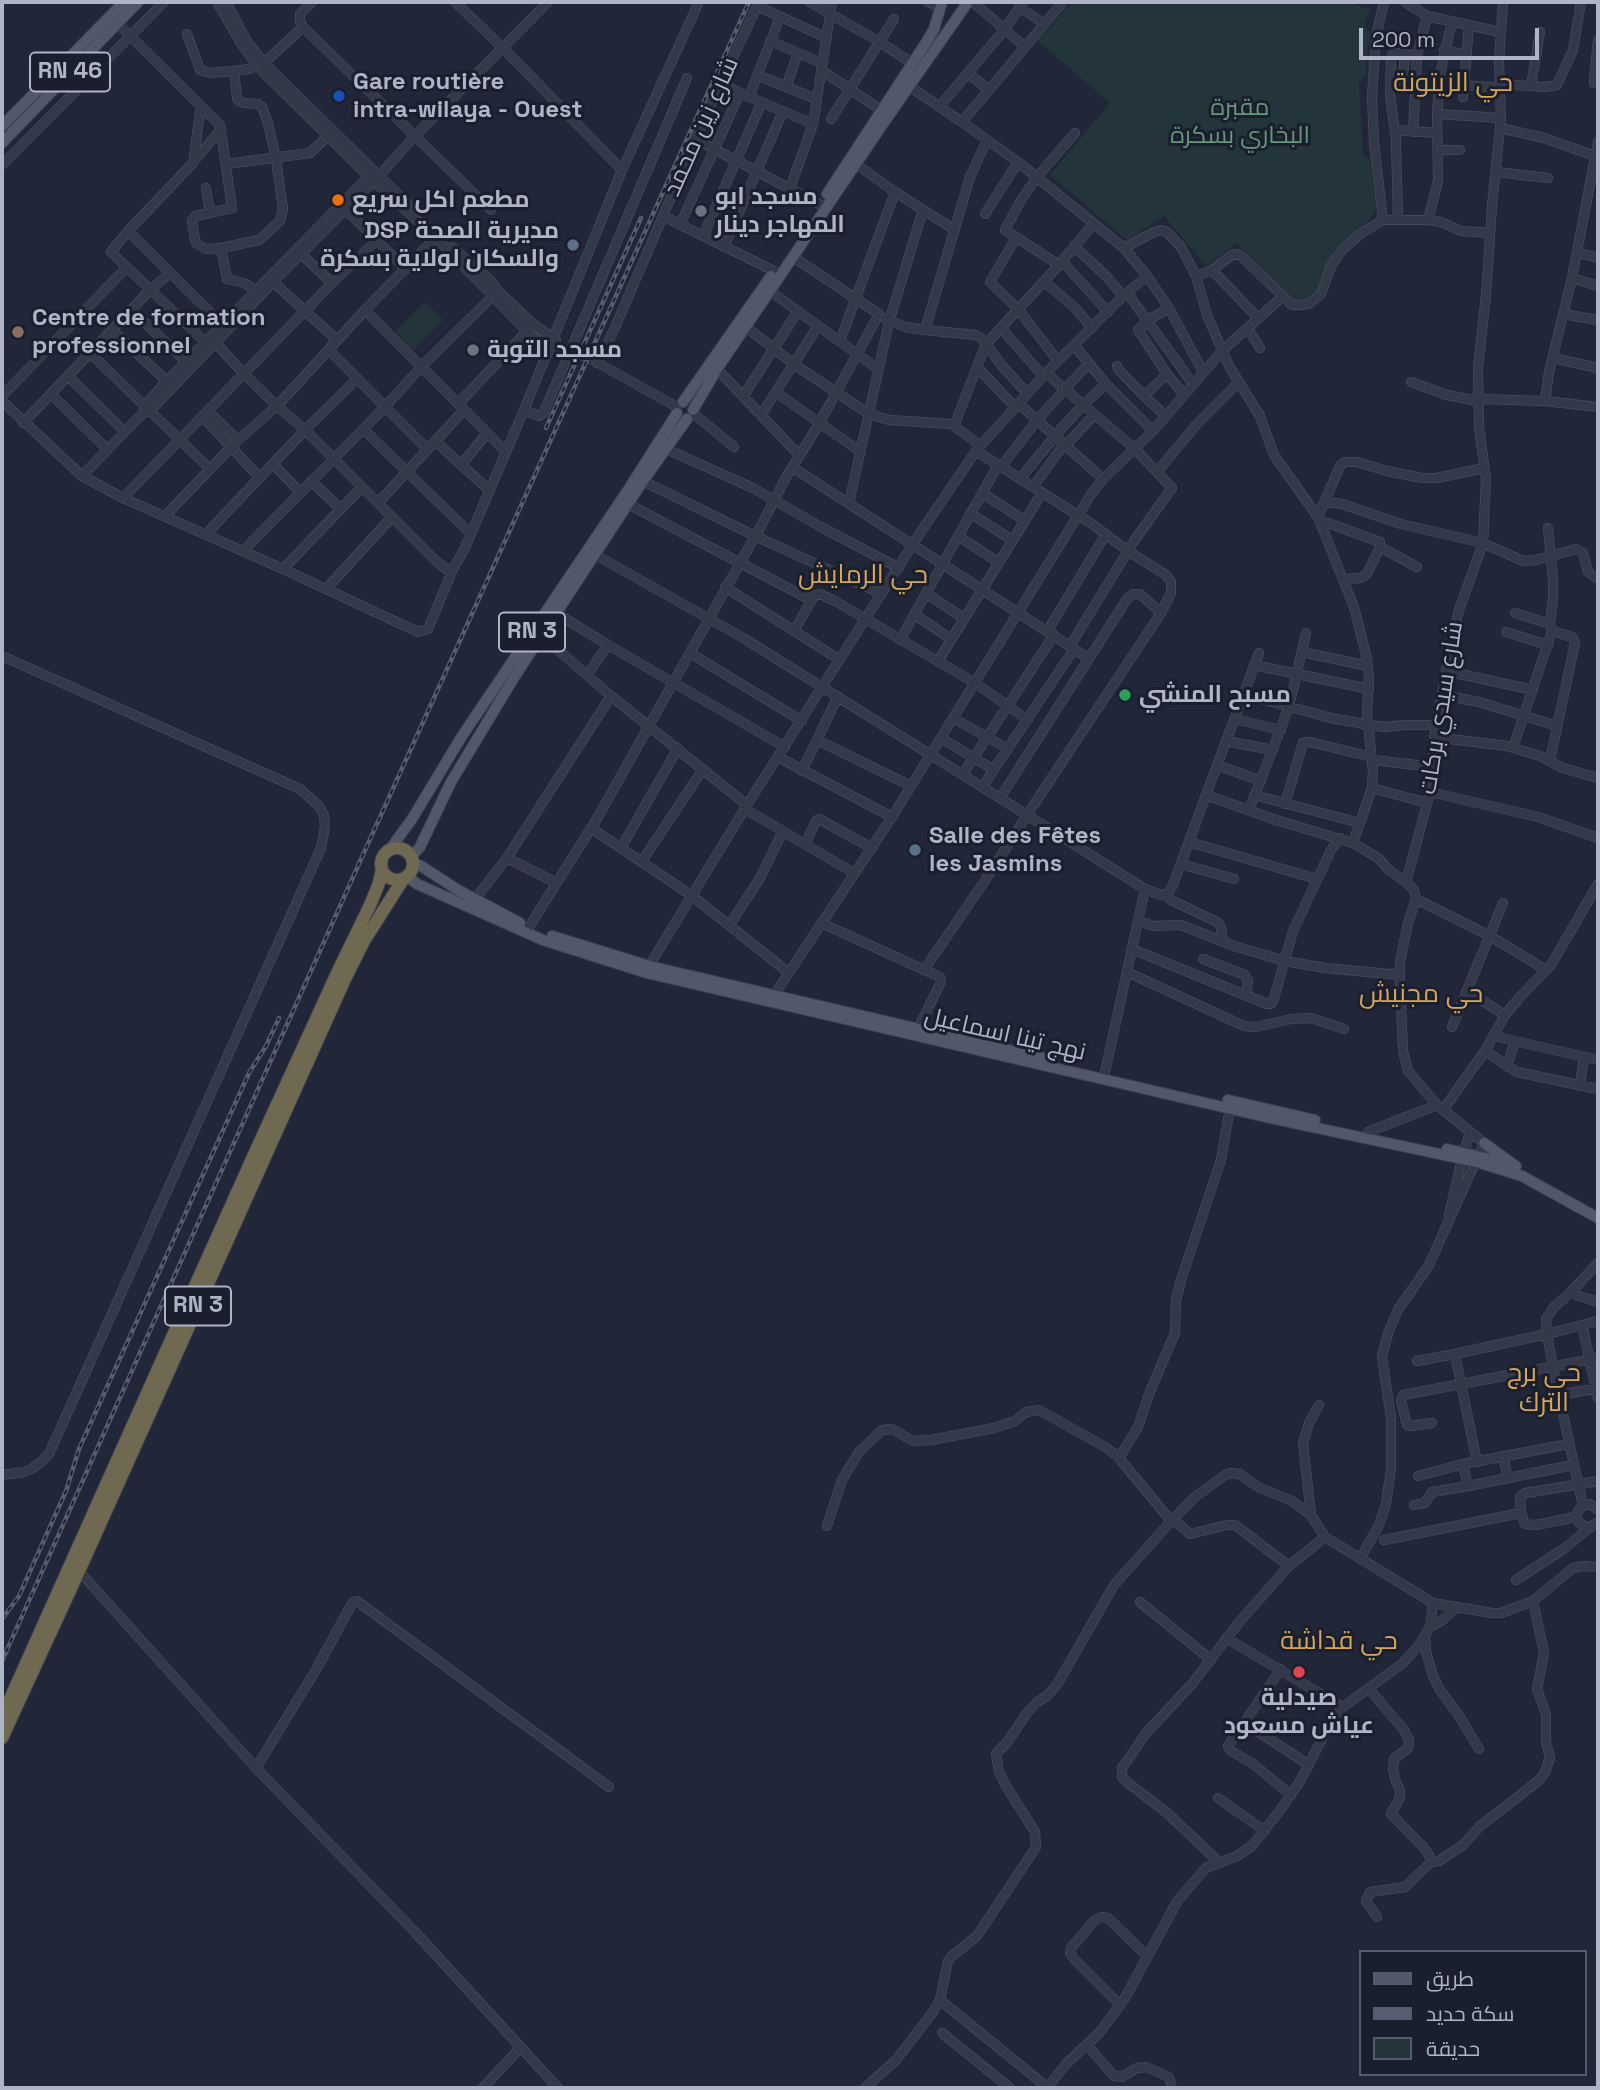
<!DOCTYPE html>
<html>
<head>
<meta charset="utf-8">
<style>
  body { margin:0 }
  #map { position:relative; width:1600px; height:2090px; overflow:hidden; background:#212739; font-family:"Space Grotesk",Cairo,sans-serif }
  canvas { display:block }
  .frame { position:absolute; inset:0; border:4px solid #afb4c6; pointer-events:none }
  .legend { position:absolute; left:1359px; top:1950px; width:228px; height:126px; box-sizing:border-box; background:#1a1f2e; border:2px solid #565b6b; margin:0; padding:9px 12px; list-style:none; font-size:21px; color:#afb4c6 }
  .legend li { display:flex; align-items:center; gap:14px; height:35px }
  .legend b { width:35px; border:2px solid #565b6b }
  .scale { position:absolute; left:1359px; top:28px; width:180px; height:32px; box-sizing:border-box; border:4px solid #afb4c6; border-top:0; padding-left:9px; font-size:21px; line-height:24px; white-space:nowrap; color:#afb4c6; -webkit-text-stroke:5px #1a1f2e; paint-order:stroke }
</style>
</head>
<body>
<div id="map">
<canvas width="1600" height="2090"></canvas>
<div class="frame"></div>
<ul class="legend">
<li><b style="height:9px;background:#52586a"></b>طريق</li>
<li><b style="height:9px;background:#565c71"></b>سكة حديد</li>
<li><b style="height:19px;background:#23343b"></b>حديقة</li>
</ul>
<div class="scale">200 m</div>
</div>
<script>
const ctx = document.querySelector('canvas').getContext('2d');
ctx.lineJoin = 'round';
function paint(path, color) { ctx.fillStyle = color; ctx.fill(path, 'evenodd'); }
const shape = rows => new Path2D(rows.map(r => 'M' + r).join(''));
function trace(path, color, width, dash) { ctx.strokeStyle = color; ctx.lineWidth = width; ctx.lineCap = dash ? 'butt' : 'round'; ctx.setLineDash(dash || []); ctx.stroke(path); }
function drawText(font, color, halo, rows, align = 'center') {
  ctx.font = font + ' "Space Grotesk",Cairo,sans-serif'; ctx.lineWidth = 6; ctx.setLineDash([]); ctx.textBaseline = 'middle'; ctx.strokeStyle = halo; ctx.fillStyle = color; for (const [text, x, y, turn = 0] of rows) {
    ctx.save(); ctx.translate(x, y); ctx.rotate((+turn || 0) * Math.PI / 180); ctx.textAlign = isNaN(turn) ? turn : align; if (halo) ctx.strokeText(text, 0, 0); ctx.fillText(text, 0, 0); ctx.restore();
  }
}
const green = shape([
  [1072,2,1299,2,1310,4,1352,4,1371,9,1363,25,1370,32,1365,77,1359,81,1363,155,1370,160,1376,208,1370,219,1335,249,1317,294,1294,303,1237,243,1206,266,1164,216,1127,240,1050,175,1110,103,1038,41],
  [425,302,443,320,413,350,395,331]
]);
const minor = shape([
  [217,2,242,45,262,71,368,176,430,232,524,328,547,349,568,350,589,358,677,407],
  [226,2,247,41,264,63,412,208],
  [312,2,300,14,300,22,303,27,491,210],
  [455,2,503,48,622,170],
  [759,2,695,139,663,216,774,271],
  [809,2,880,42,913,64],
  [928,2,941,7],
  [973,2,1025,47],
  [1063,2,962,122,1018,162,1124,248,1147,276,1169,308,1203,372],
  [1405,2,1427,16,1500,32],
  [757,6,827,38],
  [1020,7,1044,24],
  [118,24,220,125,232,208,195,216,192,221,195,240,197,244,206,249,221,248,227,279,244,283,255,290],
  [187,34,200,70,211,73,234,71,237,98,239,101,243,103,258,104,262,107,268,123,276,159,283,209,280,221,259,240,221,248],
  [770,41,822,63],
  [1598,41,1594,78,1594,83,1598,84],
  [1444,50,1467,55],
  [821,70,881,110],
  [234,71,249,69,264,63,303,27],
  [968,73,989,90],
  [757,75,816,99],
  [721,83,740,93,813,124],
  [1500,84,1545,87,1557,85,1573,50,1581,2],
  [1464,85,1500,88],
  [909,86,962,122],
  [1531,86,1540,32],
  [786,87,798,53],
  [1402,89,1405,54],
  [749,97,780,17],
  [1463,97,1469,25],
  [201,106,193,163,128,231,111,252,205,342],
  [940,106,1005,29,1023,2],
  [1437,114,1501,118],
  [831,119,894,19],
  [1500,128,1544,138,1595,156],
  [1396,130,1437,133],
  [1413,132,1417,56,1427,16],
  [1075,133,1037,177,1021,200,1005,230,1059,265,1094,223],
  [695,139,821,205],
  [1438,150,1460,150],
  [194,161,221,129],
  [226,164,310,153,328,136],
  [856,164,895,192,955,230],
  [2,165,164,2],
  [1497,172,1548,178],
  [206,188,210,213],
  [790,188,813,124,832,2],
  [345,209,406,269],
  [985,214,1018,162],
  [1398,219,1396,140,1390,95,1391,60,1393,54,1396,53,1417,56],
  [1383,220,1374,143,1372,97,1376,36,1384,2],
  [1428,220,1438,181,1437,114,1440,75,1452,21],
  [680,225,740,93],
  [128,231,222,324],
  [703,236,762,102],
  [1016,238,990,282,1018,309,1058,361],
  [1074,246,1106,276,1123,296],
  [452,247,490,280,498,291,534,325,556,340],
  [724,247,783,111],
  [1124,248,1154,232,1162,230,1168,233,1181,247,1196,276,1212,270,1233,254,1240,255,1292,305,1300,305,1309,304,1321,294,1331,266,1341,251,1360,234,1383,220,1428,220,1441,222,1461,231,1490,233],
  [1577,252,1598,258],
  [301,254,332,283],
  [1062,261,1108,312],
  [1212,270,1258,318],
  [1147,276,1123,296,1046,373,976,451,1092,524,1128,551,1166,575,1171,582,1171,593,1161,613],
  [1196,276,1207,315,1229,366,1260,416,1274,455,1318,517,1354,607,1367,659,1369,677,1367,713,1373,772,1372,788,1353,843,1378,858,1390,871,1406,882],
  [1572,278,1598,286],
  [1044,281,1076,309,1092,328],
  [273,282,337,340],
  [770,291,878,369],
  [1128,294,1193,384],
  [1169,308,1147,321,1138,330,1167,374,1184,395],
  [132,310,186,362],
  [365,310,505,451],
  [1563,314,1598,320],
  [886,319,905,327,925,330,970,177,987,140],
  [746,327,795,365,869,414,889,420,951,424,980,445],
  [1001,328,1043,376],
  [1248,329,1260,348],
  [112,330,171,385],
  [925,330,976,335,983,340,1002,366,1027,393],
  [210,337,245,375,277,406,305,430,436,561,446,569,453,569,464,550,524,410,622,170,699,2],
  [840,341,895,192],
  [1074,345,1106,384,1153,431],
  [329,350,427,449],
  [90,353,210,469],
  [1553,358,1598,368],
  [597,363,613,332,663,216],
  [1117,366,1118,369,1144,396],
  [977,367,1015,407],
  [717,369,799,455],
  [1046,373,1135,449,1172,488,1134,541,1070,646],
  [68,376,124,431],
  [1411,382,1447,395,1478,401],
  [777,393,861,452],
  [51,394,107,449],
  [744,395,798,311],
  [2,396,126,268],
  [1478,399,1545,401,1598,407],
  [2,401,82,476,123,498,283,569,418,632,428,629,453,569],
  [1545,401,1549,372,1572,278,1598,142],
  [1018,403,1103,479],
  [458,404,530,328],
  [524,410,539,416,544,412,687,78],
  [209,412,238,440],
  [143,413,150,411,273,282,379,176,414,137,548,2],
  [693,413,734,447],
  [761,415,818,326],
  [1166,416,1144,396,1167,374],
  [203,417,260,478],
  [23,423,150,290,170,273],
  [954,426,986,344,1059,265],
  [363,429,470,533],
  [435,441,489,490],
  [1066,445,1094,415],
  [666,449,753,488,821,527,899,568],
  [273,464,300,492],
  [462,464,487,433],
  [792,467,1088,658],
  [1001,467,1037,420,1089,363],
  [1157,472,1197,424,1238,383],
  [82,476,143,413,145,405,167,381,371,174],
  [1020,479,1060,430,1083,405,1106,384],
  [311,481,341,509],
  [643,481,755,536,882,594],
  [1033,487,1064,444],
  [982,493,1024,520],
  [123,498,332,283,376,241],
  [1326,502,1342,504,1401,524,1483,543,1523,561,1536,560,1576,549,1583,553,1588,572,1598,579],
  [378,503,464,410],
  [849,503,889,322,923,210],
  [628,504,805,597,809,597,820,594,835,601,975,683,1028,720],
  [970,513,1012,540],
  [165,516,238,440,277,406,365,310,438,235],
  [1318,517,1340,466,1345,462,1357,462,1387,471,1422,478,1437,478,1484,468],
  [1320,522,1328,523,1380,542,1380,547,1367,574,1361,578,1344,579],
  [206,534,305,430,357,379],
  [958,536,998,562],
  [1380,547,1417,567],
  [243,551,385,407,421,367,497,292],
  [594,554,745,639,1027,815,1161,613,1140,594,1133,594,1127,599,1000,798],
  [283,569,362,487],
  [725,587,840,660],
  [326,589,392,517],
  [926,593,963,618],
  [556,613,608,645,785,747],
  [1515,613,1550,624],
  [914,614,951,639],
  [1048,630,1106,534],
  [794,631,814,596],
  [1506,632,1548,645],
  [542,636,611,696,747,805],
  [900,640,998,465],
  [1302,652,1368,666],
  [690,653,802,721],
  [2,656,300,789,319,806,324,816,325,827,321,848,49,1454,40,1463,31,1469,24,1472,2,1475],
  [938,661,1042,493],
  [1254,665,1369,689],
  [1446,671,1533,690],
  [587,675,608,645],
  [1243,694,1331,718,1370,725,1384,727,1405,725,1436,725],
  [1442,695,1479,702,1557,726],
  [953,718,1008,749],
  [1234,719,1281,730],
  [1434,737,1507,746,1540,756,1563,768,1598,778],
  [941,738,994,770],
  [817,740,838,696],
  [1226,741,1273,750],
  [1513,748,1552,631,1550,624,1553,598,1553,579,1548,528],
  [778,757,892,817],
  [1373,760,1433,767],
  [1550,760,1575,643,1572,637,1552,631],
  [1217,765,1261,781],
  [802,771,817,740,911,786],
  [963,774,1054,635],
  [983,786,1074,649],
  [1372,788,1427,803],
  [1430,792,1538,817,1598,838],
  [1206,795,1259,653],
  [1254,795,1360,823],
  [1285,804,1303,743,1310,742,1372,757],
  [745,809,854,873],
  [1249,810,1289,707,1306,633],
  [591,828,691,895,789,973],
  [1189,842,1317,879],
  [805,844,816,821,819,819,872,848],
  [621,848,678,748],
  [642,861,703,769],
  [1181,864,1234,879],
  [557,883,507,858,611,696],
  [1164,894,1171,900,1217,922,1221,927,1223,941],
  [475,899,507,858],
  [1416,899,1490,936,1546,970],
  [1138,921,1154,926,1181,925,1234,946,1285,961,1325,968,1400,975],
  [821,923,940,977,941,982,937,990,915,1035],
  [729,926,760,878,783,831],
  [529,927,598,817,762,524,785,479,819,424,879,314,793,257],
  [1132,949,1267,1004,1270,1004,1273,1002,1293,931,1331,850,1340,838],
  [1203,959,1245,975,1248,981,1246,996],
  [649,966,747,805,920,533,976,451],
  [924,970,984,882,1027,815,1145,889,1161,895,1168,893,1173,885,1206,795,1276,820,1353,843],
  [1127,972,1244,1026,1256,1027,1291,1019,1311,1018,1344,1029],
  [1467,991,1505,1015],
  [772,998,892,817,1090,496,1103,479,1153,431,1222,351,1282,297],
  [1452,1027,1503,903],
  [1493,1036,1598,1060],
  [1485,1051,1517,1072,1598,1089],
  [1507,1066,1515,1041],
  [1105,1072,1145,889],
  [1580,1086,1584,1057],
  [1443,1110,1485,1051,1505,1015,1519,998,1551,965,1598,884],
  [1368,1132,1437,1105],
  [1449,1215,1462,1159,1470,1132],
  [1570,1293,1598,1302],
  [1582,1325,1598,1398],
  [1417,1361,1455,1354],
  [1560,1395,1598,1388],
  [1432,1423,1410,1426,1407,1425,1401,1401,1403,1395,1598,1358],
  [1503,1456,1508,1478],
  [1119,1458,1138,1427,1149,1394,1175,1333,1176,1300,1181,1280,1221,1160,1230,1108],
  [1477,1462,1455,1354,1547,1334,1598,1321],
  [1418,1476,1463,1464,1569,1444],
  [1468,1486,1573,1465],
  [1414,1505,1425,1503,1432,1492,1468,1486,1463,1464],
  [1583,1506,1553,1368,1547,1334,1546,1319,1554,1307,1570,1293,1598,1263],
  [1598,1510,1590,1504,1583,1506,1578,1511,1576,1517,1579,1523,1589,1528,1598,1522],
  [1311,1515,1303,1443,1309,1423,1319,1405],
  [1576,1517,1536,1525,1525,1524,1521,1513,1520,1497,1526,1493,1598,1481],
  [1173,1519,1190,1534,1227,1525,1235,1525,1289,1566],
  [827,1526,842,1480,859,1452,882,1430,892,1429,913,1441,931,1440,994,1428,1015,1421,1026,1412,1039,1410,1107,1448,1119,1458,1171,1521],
  [1384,1540,1521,1513],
  [1360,1559,1379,1525,1386,1504,1391,1469,1391,1418,1382,1357,1388,1333,1399,1308,1428,1267,1484,1143,1437,1105,1408,1071,1403,1051,1400,981,1400,962,1408,923,1416,899,1414,890,1406,882,1429,796,1432,779,1434,737,1446,671,1453,642,1458,613,1483,543,1486,479,1479,428,1478,368,1486,295,1492,206,1501,118,1499,62,1503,2],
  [79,1571,256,1768,415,1932,558,2088],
  [1516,1580,1565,1548,1589,1528],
  [1140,1602,1210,1659],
  [1430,1627,1441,1621,1456,1608],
  [1425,1636,1426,1652,1433,1676,1440,1690,1458,1714,1479,1749],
  [1226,1638,1343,1707],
  [1281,1669,1228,1746,1231,1751,1252,1763,1291,1795],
  [1369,1689,1404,1730,1409,1740,1408,1748,1394,1759,1393,1769,1396,1782,1400,1790,1400,1798,1391,1814,1425,1849,1433,1862],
  [1245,1723,1309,1765],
  [256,1768,317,1668,350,1607,353,1602,357,1601,609,1787],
  [1218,1798,1265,1831],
  [1220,1863,1166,1812,1128,1783,1122,1777,1122,1768,1147,1732,1192,1684,1240,1621,1289,1566,1325,1537],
  [1377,1917,1366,1901,1370,1892,1405,1887,1431,1862,1439,1861,1463,1845,1480,1826,1523,1793,1539,1780,1545,1772,1550,1758,1546,1742,1546,1714,1537,1689,1544,1653,1533,1601],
  [940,2000,1048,2088],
  [1120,2005,1074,1959,1070,1953,1071,1948,1095,1920,1102,1917,1108,1918,1147,1956],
  [942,2033,1010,2088],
  [1087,2045,1114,2076,1122,2077,1137,2068,1146,2067,1169,2077,1172,2088],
  [483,2088,520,2048],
  [865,2088,896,2060,933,2012,940,2000,948,1961,952,1956,977,1936,1036,1847,1035,1832,1006,1786,999,1772,996,1754,1008,1741,1027,1713,1036,1703,1048,1695,1058,1683,1114,1585,1173,1519,1195,1497,1225,1475,1231,1473,1240,1474,1258,1487,1292,1501,1311,1515,1325,1537,1433,1603,1492,1613,1501,1613,1533,1601,1573,1568,1583,1566,1598,1567],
  [1047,2088,1066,2064,1100,2032,1125,1998,1178,1900,1206,1868,1237,1856,1252,1846,1278,1813,1299,1783,1333,1718,1343,1707,1403,1663,1419,1645,1430,1627,1433,1603]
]);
const major = shape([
  [2,126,124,2],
  [2,143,138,2],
  [827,194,927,41,934,29,942,2],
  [683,402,771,276],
  [693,410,717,369,885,121,968,2],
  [388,852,412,819,462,736,630,487,677,413],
  [411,857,420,847,451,782,515,676,643,481,687,419],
  [413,863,421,866,458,890,520,923],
  [407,876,417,884,543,940,647,973,1270,1118,1477,1162,1522,1176,1598,1218],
  [552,936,649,966,1052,1060],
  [1228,1100,1315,1120],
  [1484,1143,1516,1166],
  [1447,1149,1502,1162]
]);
const highway = shape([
  '381 864a16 16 0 1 1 32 0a16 16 0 1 1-32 0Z',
  [2,1717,252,1159,338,971,371,903,379,883,382,869],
  [2,1738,79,1571,345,979,364,941,404,878]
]);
const rail = shape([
  [546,428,641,218],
  [2,1619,19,1596,66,1491,79,1449,249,1073,266,1046,279,1018],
  [2,1661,362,857,749,2]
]);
const markers = [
  [339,96,7,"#1a4fb4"],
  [338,200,7,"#e8710a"],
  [701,211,7,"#6b7280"],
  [573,245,7,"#5c6f8a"],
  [18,332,7,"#8d6e63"],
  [473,350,7,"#6b7280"],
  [1125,695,7,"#2e9e5b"],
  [915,850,7,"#5c6f8a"],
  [1299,1672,7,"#e0444e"]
];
const shields = [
  [70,72,80],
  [532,632,66],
  [198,1306,66]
];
const shieldNames = [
  ["RN 46",70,72],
  ["RN 3",532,632],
  ["RN 3",198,1306]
];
const poiNames = [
  ["Gare routière",353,82],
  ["intra-wilaya - Ouest",353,110],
  ["مسجد ابو",715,197],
  ["المهاجر دينار",715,225],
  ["مطعم اكل سريع",352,200],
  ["DSP مديرية الصحة",559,231,"right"],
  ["والسكان لولاية بسكرة",559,259,"right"],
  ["Centre de formation",32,318],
  ["professionnel",32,346],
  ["مسجد التوبة",487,350],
  ["مسبح المنشي",1139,695],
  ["Salle des Fêtes",929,836],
  ["les Jasmins",929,864],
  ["صيدلية",1299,1698,"center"],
  ["عياش مسعود",1299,1726,"center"]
];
const parkNames = [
  ["مقبرة",1240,108],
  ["البخاري بسكرة",1240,136]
];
const streetNames = [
  ["شارع زين محمد",702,127,-66],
  ["شارع سيدي بركات",1442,708,-81],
  ["نهج تينا اسماعيل",1005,1035,13]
];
const neighbourhoodNames = [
  ["حي الزيتونة",1453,84],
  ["حي الرمايش",863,576],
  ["حي مجنيش",1421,995],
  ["حي برج",1544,1374],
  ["الترك",1544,1404],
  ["حي قداشة",1339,1642]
];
paint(green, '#23343b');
trace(minor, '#4f5464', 10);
trace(major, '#3e4353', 12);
trace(highway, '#3c4151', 14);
trace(minor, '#34394a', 9);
trace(major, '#52586a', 10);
trace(highway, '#706951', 12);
trace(rail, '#565c71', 4.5);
trace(rail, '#1a1f2e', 2, [5]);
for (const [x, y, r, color] of markers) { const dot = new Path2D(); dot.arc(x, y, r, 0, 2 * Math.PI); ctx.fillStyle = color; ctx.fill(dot); trace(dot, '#1a1f2e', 2.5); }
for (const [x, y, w] of shields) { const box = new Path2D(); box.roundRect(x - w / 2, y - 19.5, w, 39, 5); ctx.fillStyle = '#1a1f2e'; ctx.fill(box); trace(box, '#afb4c6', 2); }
drawText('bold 23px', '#afb4c6', null, shieldNames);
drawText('bold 24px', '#afb4c6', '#1a1f2e', poiNames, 'left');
drawText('24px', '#66977a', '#1a1f2e', parkNames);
drawText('24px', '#afb4c6', '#1a1f2e', streetNames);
drawText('26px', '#d5a65b', '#1a1f2e', neighbourhoodNames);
</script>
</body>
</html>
